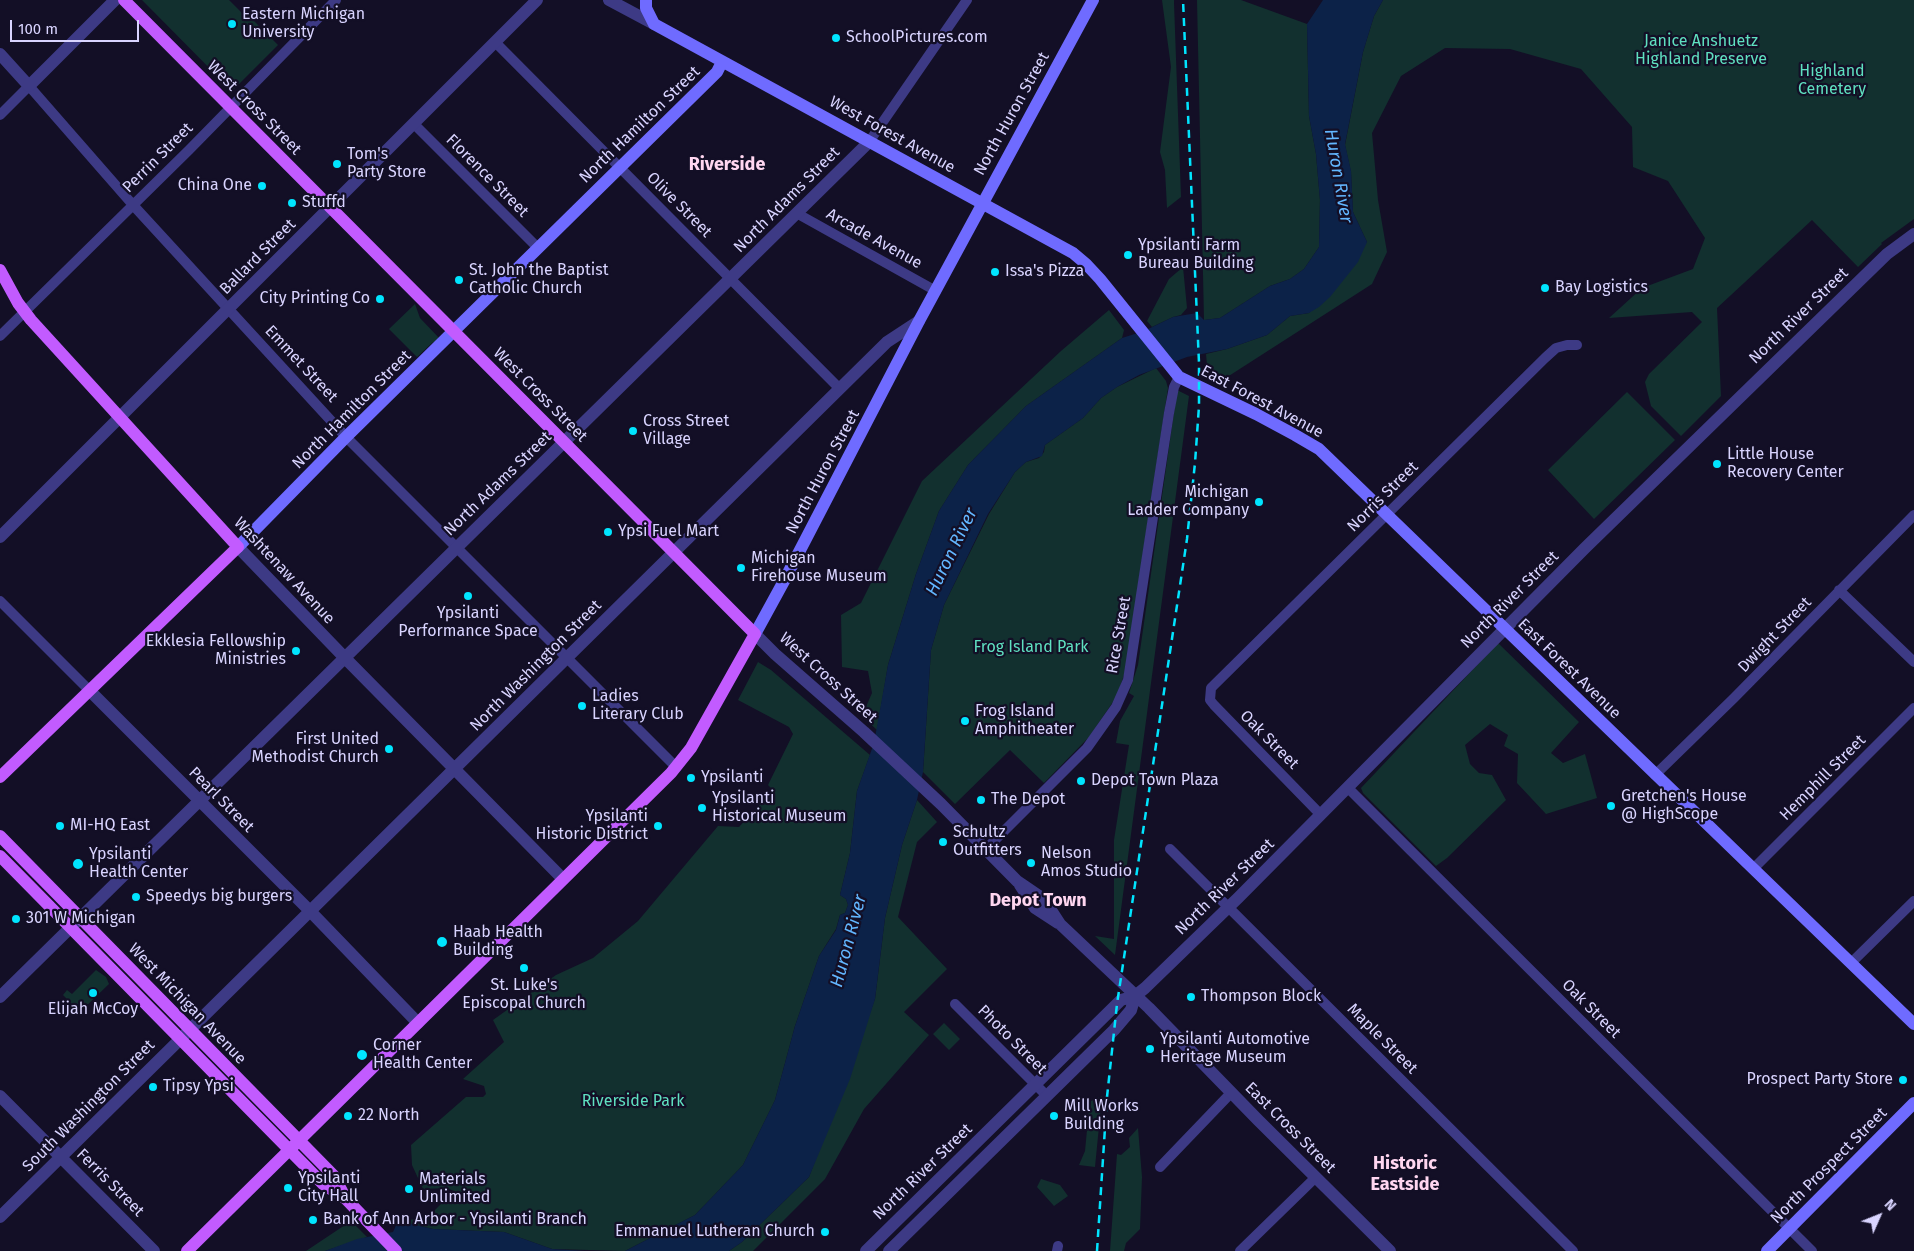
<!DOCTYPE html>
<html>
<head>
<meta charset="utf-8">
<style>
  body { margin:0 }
  #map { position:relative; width:1914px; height:1251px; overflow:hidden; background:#130f26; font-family:"Fira Sans",sans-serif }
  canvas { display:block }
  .north { position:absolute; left:1854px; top:1191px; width:50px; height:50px; -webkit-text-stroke:4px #130f26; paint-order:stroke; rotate:46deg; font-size:14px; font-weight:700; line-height:20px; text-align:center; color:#d9d4ff }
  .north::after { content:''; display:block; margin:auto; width:18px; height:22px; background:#d9d4ff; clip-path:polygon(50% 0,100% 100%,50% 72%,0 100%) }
  .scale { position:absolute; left:10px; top:20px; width:129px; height:22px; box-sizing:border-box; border:2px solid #d9d4ff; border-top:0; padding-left:6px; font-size:15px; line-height:18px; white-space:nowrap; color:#d9d4ff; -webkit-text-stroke:4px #130f26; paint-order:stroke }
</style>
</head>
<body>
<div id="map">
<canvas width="1914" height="1251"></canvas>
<div class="north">N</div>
<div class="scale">100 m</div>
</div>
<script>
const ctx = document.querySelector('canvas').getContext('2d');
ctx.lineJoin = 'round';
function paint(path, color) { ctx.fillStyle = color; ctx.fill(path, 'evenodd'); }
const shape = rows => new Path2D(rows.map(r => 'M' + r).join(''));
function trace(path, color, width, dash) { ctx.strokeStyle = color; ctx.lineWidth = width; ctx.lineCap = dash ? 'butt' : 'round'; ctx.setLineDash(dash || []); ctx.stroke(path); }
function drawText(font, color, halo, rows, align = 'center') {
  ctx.font = font + ' "Fira Sans",sans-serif'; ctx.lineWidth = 4.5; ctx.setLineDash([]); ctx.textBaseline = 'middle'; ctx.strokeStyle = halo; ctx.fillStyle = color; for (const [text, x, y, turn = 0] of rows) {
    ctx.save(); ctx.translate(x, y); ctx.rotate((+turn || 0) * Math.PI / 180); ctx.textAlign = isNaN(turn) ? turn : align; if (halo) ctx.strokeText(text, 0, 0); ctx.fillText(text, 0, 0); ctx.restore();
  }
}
const green = shape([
  [142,0,229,0,247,18,249,16,278,45,232,91],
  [1162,0,1174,0,1174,3,1181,197,1167,208,1165,170,1160,152,1171,67],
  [1197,0,1241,0,1307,24,1309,116,1316,154,1320,200,1319,247,1304,269,1290,279,1270,286,1220,318,1204,320],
  [1383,0,1914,0,1914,219,1881,243,1882,244,1858,267,1812,220,1717,308,1721,396,1681,436,1651,406,1645,382,1649,374,1702,322,1692,312,1609,318,1642,288,1693,269,1705,238,1668,181,1633,167,1632,127,1581,69,1510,49,1445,48,1401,76,1372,133,1378,200,1387,252,1372,284,1221,381,1208,376,1206,354,1227,349,1267,335,1290,316,1309,313,1367,242,1353,212,1351,172,1345,145,1363,52,1374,16],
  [1183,267,1187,308,1181,315,1173,317,1152,327,1147,321,1169,279],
  [415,304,420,318,440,339,432,343,417,357,389,329],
  [1109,310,1124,330,1122,338,1026,406,968,465,939,511,916,574,888,665,877,730,862,716,872,693,868,671,842,667,841,615,861,603,922,481,1061,351],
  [1156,368,1166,381,1168,388,1125,672,1117,696,1089,737,1044,783,1010,750,955,804,923,772,931,650,944,605,989,514,1015,472,1026,462,1039,458,1044,452,1045,445,1083,418,1101,398,1117,387],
  [1177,391,1179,391,1189,396,1115,955,1095,936,1114,939,1114,840,1129,745,1116,743,1120,721,1134,696,1129,693,1138,665],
  [1627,392,1675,440,1594,519,1548,470],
  [1498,643,1579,722,1551,753,1563,763,1585,754,1597,798,1546,814,1517,783,1518,754,1504,746,1508,735,1490,724,1465,745,1470,764,1479,773,1492,775,1506,800,1447,858,1436,866,1363,793,1361,788],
  [758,662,771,670,870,755,857,791,850,853,840,895,846,899,848,905,845,913,840,915,836,929,819,956,795,1026,775,1100,743,1165,695,1215,625,1251,552,1249,504,1232,433,1229,398,1221,427,1218,454,1191,447,1188,423,1189,412,1165,411,1145,466,1097,483,1097,486,1094,484,1086,463,1079,504,1042,493,1020,556,975,593,958,638,921,718,826,739,827,773,790,768,785,793,734,789,727,738,700],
  [917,800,937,822,917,842,898,917,947,969,904,1012,929,1035,864,1109,825,1179,753,1251,729,1251,742,1242,809,1177,875,999,885,918,902,845],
  [96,970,106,977,109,984,80,1012,63,995,67,990,72,994],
  [944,1023,960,1039,949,1050,933,1034],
  [1102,1096,1095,1167,1079,1165,1085,1151,1089,1109,1091,1101],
  [1138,1128,1142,1177,1140,1229,1126,1243,1124,1251,1110,1251,1117,1154,1121,1155,1130,1147,1129,1138],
  [1041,1179,1060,1185,1068,1196,1054,1206,1037,1187],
  [351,1221,367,1237,325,1251,306,1251]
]);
const water = shape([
  [1323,0,1383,0,1374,16,1363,52,1345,144,1351,171,1353,212,1367,242,1358,262,1330,297,1319,307,1309,313,1290,316,1267,335,1227,349,1187,357,1139,375,1117,387,1101,398,1083,418,1045,445,1042,456,1026,462,1015,472,988,514,944,605,931,650,923,772,917,800,902,845,885,918,875,999,850,1079,809,1177,742,1242,729,1251,625,1251,695,1215,743,1165,775,1100,795,1026,819,956,836,930,840,915,845,913,848,905,846,899,840,895,850,853,857,791,874,743,888,665,916,574,939,511,968,465,1026,406,1122,338,1144,331,1173,317,1197,313,1204,320,1220,318,1270,286,1290,279,1304,269,1319,247,1320,200,1316,154,1309,116,1307,24],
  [398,1221,433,1229,504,1232,552,1249,585,1251,325,1251,357,1239,393,1232]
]);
const minor = shape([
  [496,43,840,389],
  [0,115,29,86,133,205,346,437,676,767],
  [414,124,538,248],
  [869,142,967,0],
  [798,214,936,291],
  [0,336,189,150,336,0],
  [1839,590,1914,662],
  [0,601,89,690],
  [1655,775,1734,698,1914,515],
  [1348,788,1812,1251],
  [1321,815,1214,705,1210,700,1211,688,1545,358,1556,348,1567,345,1577,345],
  [986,849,1087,748,1116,707,1128,680,1169,413,1174,387,1179,377],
  [1170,849,1573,1251],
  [1753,869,1914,708],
  [1851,963,1914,901],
  [955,1004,1047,1096],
  [1160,1167,1231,1093],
  [1057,1251,1058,1246],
  [1240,1251,1316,1177]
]);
const tertiary = shape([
  [609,0,654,24],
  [0,54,29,86,115,0],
  [0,537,537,0],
  [238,547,345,658,563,879],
  [755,634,775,654,864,732,941,804,1017,881,1039,896,1047,904,1060,924,1149,1008,1258,1120,1390,1251],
  [89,690,310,911,418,1023],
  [1020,885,1035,908,1058,923],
  [0,997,869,142],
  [0,1096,154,1251],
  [0,1217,887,342,919,321],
  [866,1251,1121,1000,1135,996,1145,988,1238,898,1585,548,1887,254,1914,234],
  [889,1251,1114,1030,1131,1010,1135,996]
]);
const secondary = shape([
  [646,0,646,8,654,24,1073,253,1086,264,1100,279,1179,377,1256,414,1295,435,1319,449,1914,1024],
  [238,547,346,437,717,72,722,62],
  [755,634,784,581,919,321,1093,0],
  [1767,1251,1914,1103]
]);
const primary = shape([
  [124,0,755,634,691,748,671,773,187,1251],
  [0,270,18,303,31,320,238,547,0,777],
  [0,836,334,1176,345,1197],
  [0,856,323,1184,346,1199,396,1251]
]);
const rail = shape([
  [1097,1251,1107,1097,1117,1004,1187,539,1195,463,1199,406,1199,363,1183,0]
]);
const markers = [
  [232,24,5,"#00e5ff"],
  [836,38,5,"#00e5ff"],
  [337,164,5,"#00e5ff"],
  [262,186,5,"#00e5ff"],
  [292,203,5,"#00e5ff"],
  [1128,255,5,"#00e5ff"],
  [995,272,5,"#00e5ff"],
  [459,280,5,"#00e5ff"],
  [1545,288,5,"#00e5ff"],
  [380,299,5,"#00e5ff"],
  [633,431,5,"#00e5ff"],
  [1717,464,5,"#00e5ff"],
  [1259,502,5,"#00e5ff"],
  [608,532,5,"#00e5ff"],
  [741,568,5,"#00e5ff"],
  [468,596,5,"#00e5ff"],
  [296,651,5,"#00e5ff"],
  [582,706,5,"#00e5ff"],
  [965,721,5,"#00e5ff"],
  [389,749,5,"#00e5ff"],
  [691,778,5,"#00e5ff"],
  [1081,781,5,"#00e5ff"],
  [981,800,5,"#00e5ff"],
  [1611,806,5,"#00e5ff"],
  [702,808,5,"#00e5ff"],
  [60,826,5,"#00e5ff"],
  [658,826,5,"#00e5ff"],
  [943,842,5,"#00e5ff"],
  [1031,863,5,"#00e5ff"],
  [78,864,6,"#00e5ff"],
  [136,897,5,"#00e5ff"],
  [16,919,5,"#00e5ff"],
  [442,942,6,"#00e5ff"],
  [524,968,5,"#00e5ff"],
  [93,993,5,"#00e5ff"],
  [1191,997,5,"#00e5ff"],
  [1150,1049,5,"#00e5ff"],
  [362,1055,6,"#00e5ff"],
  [1903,1080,5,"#00e5ff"],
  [153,1087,5,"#00e5ff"],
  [348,1116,5,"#00e5ff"],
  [1054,1116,5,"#00e5ff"],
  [288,1188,5,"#00e5ff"],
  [409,1189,5,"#00e5ff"],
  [313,1220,5,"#00e5ff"],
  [825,1232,5,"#00e5ff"]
];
const poiNames = [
  ["Eastern Michigan",242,15],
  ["University",242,33],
  ["SchoolPictures.com",846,38],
  ["Tom's",347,155],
  ["Party Store",347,173],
  ["China One",252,186,"right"],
  ["Stuffd",302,203],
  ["Ypsilanti Farm",1138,246],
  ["Bureau Building",1138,264],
  ["St. John the Baptist",469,271],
  ["Catholic Church",469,289],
  ["Issa's Pizza",1005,272],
  ["Bay Logistics",1555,288],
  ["City Printing Co",370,299,"right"],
  ["Cross Street",643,422],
  ["Village",643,440],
  ["Little House",1727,455],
  ["Recovery Center",1727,473],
  ["Michigan",1249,493,"right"],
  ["Ladder Company",1249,511,"right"],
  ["Ypsi Fuel Mart",618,532],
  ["Michigan",751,559],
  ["Firehouse Museum",751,577],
  ["Ypsilanti",468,614,"center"],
  ["Performance Space",468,632,"center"],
  ["Ekklesia Fellowship",286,642,"right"],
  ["Ministries",286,660,"right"],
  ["Ladies",592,697],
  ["Literary Club",592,715],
  ["Frog Island",975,712],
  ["Amphitheater",975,730],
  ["First United",379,740,"right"],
  ["Methodist Church",379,758,"right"],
  ["Ypsilanti",701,778],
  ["Depot Town Plaza",1091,781],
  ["Gretchen's House",1621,797],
  ["@ HighScope",1621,815],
  ["Ypsilanti",712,799],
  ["Historical Museum",712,817],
  ["The Depot",991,800],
  ["Ypsilanti",648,817,"right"],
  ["Historic District",648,835,"right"],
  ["MI-HQ East",70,826],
  ["Schultz",953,833],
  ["Outfitters",953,851],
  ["Nelson",1041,854],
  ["Amos Studio",1041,872],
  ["Ypsilanti",89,855],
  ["Health Center",89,873],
  ["Speedys big burgers",146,897],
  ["301 W Michigan",26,919],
  ["Haab Health",453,933],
  ["Building",453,951],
  ["St. Luke's",524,986,"center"],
  ["Episcopal Church",524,1004,"center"],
  ["Thompson Block",1201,997],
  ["Elijah McCoy",93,1010,"center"],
  ["Ypsilanti Automotive",1160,1040],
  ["Heritage Museum",1160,1058],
  ["Corner",373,1046],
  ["Health Center",373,1064],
  ["Prospect Party Store",1893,1080,"right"],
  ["Tipsy Ypsi",163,1087],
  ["Mill Works",1064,1107],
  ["Building",1064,1125],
  ["22 North",358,1116],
  ["Ypsilanti",298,1179],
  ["City Hall",298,1197],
  ["Materials",419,1180],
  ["Unlimited",419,1198],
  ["Bank of Ann Arbor - Ypsilanti Branch",323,1220],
  ["Emmanuel Lutheran Church",815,1232,"right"]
];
const parkNames = [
  ["Janice Anshuetz",1701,42],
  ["Highland Preserve",1701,60],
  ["Highland",1832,72],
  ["Cemetery",1832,90],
  ["Frog Island Park",1031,648],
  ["Riverside Park",633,1102]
];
const streetNames = [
  ["West Cross Street",254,108,45],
  ["North Huron Street",1012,114,-61],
  ["North Hamilton Street",640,125,-44],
  ["West Forest Avenue",892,135,29],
  ["Perrin Street",158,158,-45],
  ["Florence Street",487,176,45],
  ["North Adams Street",787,200,-45],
  ["Olive Street",679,205,45],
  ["Arcade Avenue",874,239,29],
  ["Ballard Street",258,257,-45],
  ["North River Street",1799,316,-44],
  ["Emmet Street",301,364,47],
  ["West Cross Street",540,395,45],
  ["East Forest Avenue",1262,402,28],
  ["North Hamilton Street",352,410,-45],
  ["North Huron Street",823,472,-62],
  ["North Adams Street",498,484,-44],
  ["Norris Street",1383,497,-45],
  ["Washtenaw Avenue",284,571,47],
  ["North River Street",1510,600,-45],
  ["Rice Street",1119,635,-80],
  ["Dwight Street",1775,635,-46],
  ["North Washington Street",536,666,-45],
  ["East Forest Avenue",1569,669,44],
  ["West Cross Street",828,678,42],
  ["Oak Street",1269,740,45],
  ["Hemphill Street",1823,778,-45],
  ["Pearl Street",221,800,45],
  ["North River Street",1225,887,-44],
  ["West Michigan Avenue",187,1004,46],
  ["Oak Street",1591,1009,45],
  ["Maple Street",1382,1039,45],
  ["Photo Street",1012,1040,45],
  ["South Washington Street",89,1106,-45],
  ["East Cross Street",1290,1128,45],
  ["North Prospect Street",1829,1166,-45],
  ["North River Street",923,1172,-44],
  ["Ferris Street",110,1183,45]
];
const neighbourhoodNames = [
  ["Riverside",727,165],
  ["Depot Town",1038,901],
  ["Historic",1405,1164],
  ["Eastside",1405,1185]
];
const waterNames = [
  ["Huron River",1338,176,80],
  ["Huron River",952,552,-64],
  ["Huron River",849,941,-75]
];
paint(green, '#12302f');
paint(water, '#0c2248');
trace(minor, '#3d3a85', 10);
trace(tertiary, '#3d3a85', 12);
trace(secondary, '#6f6bff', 12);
trace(primary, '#c25bff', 12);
trace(rail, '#00e5ff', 2.5, [8, 6]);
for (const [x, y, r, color] of markers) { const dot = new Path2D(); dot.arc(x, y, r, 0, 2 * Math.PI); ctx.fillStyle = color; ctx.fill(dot); trace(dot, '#130f26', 2); }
drawText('16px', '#d9d4ff', '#130f26', poiNames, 'left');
drawText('16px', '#5fe0c0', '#130f26', parkNames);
drawText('16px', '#d9d4ff', '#130f26', streetNames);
drawText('bold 18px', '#ffd6f0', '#130f26', neighbourhoodNames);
drawText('italic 18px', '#62b6ff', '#130f26', waterNames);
</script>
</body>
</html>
